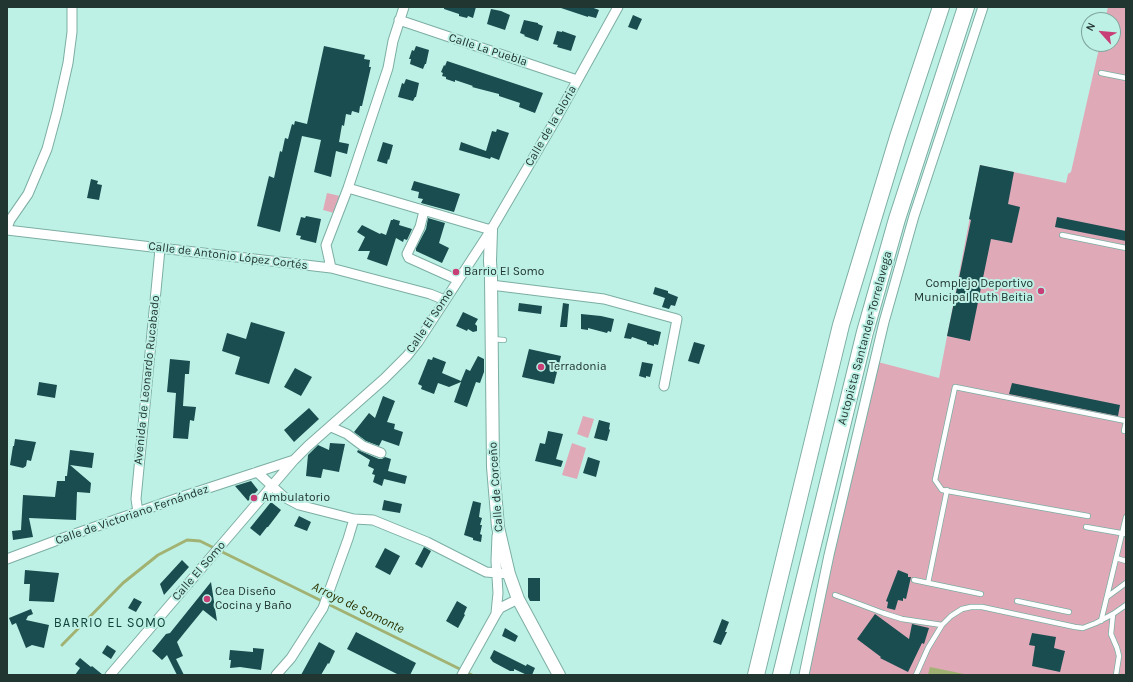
<!DOCTYPE html>
<html>
<head>
<meta charset="utf-8">
<style>
  body { margin:0 }
  #map { position:relative; width:1133px; height:682px; overflow:hidden; background:#bef1e5; font-family:Karla,sans-serif }
  canvas { display:block }
  .frame { position:absolute; inset:0; border:8px solid #213531; pointer-events:none }
  .north { position:absolute; left:1081px; top:12px; width:40px; height:40px; box-sizing:border-box; background:#bef1e5; border:1px solid #7fa69d; border-radius:50%; rotate:297deg; font-size:11px; font-weight:700; line-height:16px; text-align:center; color:#213531 }
  .north::after { content:''; display:block; margin:auto; width:14px; height:18px; background:#c83e76; clip-path:polygon(50% 0,100% 100%,50% 72%,0 100%) }
</style>
</head>
<body>
<div id="map">
<canvas width="1133" height="682"></canvas>
<div class="frame"></div>
<div class="north">N</div>
</div>
<script>
const ctx = document.querySelector('canvas').getContext('2d');
ctx.lineJoin = 'round';
function paint(path, color) { ctx.fillStyle = color; ctx.fill(path, 'evenodd'); }
const shape = rows => new Path2D(rows.map(r => 'M' + r).join(''));
function trace(path, color, width, dash) { ctx.strokeStyle = color; ctx.lineWidth = width; ctx.lineCap = dash ? 'butt' : 'round'; ctx.setLineDash(dash || []); ctx.stroke(path); }
function drawText(font, color, halo, rows, align = 'center') {
  ctx.font = font + ' Karla,sans-serif'; ctx.lineWidth = 4; ctx.setLineDash([]); ctx.textBaseline = 'middle'; ctx.strokeStyle = halo; ctx.fillStyle = color; for (const [text, x, y, turn = 0] of rows) {
    ctx.save(); ctx.translate(x, y); ctx.rotate((+turn || 0) * Math.PI / 180); ctx.textAlign = isNaN(turn) ? turn : align; if (halo) ctx.strokeText(text, 0, 0); ctx.fillText(text, 0, 0); ctx.restore();
  }
}
const green = shape([
  [1108,7,1126,7,1126,675,808,675,854,463,878,362,939,378,980,165,1066,183,1068,174,1071,172,1100,44,1113,44,1113,20,1105,20],
  [327,193,340,196,334,213,323,210],
  [583,416,594,419,588,438,577,434],
  [572,443,586,448,577,479,562,475]
]);
const water = shape([
  [930,667,969,675,928,675]
]);
const stream = shape([
  [62,645,123,583,158,555,187,540,200,541,472,675]
]);
const building = shape([
  [444,7,476,7,473,18,468,16,467,18,459,16,459,14,444,9],
  [562,7,591,7,599,10,596,18,588,16,588,17,561,8],
  [491,9,501,11,510,15,505,30,487,24],
  [633,15,642,19,637,30,628,27],
  [524,20,538,23,538,24,543,26,538,41,524,36,525,35,520,33],
  [557,31,562,32,562,31,576,36,571,51,557,47,558,45,553,44],
  [324,46,365,55,364,59,370,60,369,67,371,67,362,106,360,106,359,113,352,111,351,115,346,114,344,126,342,125,339,142,349,144,347,154,336,151,331,177,314,172,321,140,302,136,280,232,257,226,269,176,274,178,280,151,282,152,285,138,288,139,292,124,294,125,295,121,307,124],
  [416,46,429,50,426,64,425,64,423,69,410,64,411,59,409,59,412,50,414,51],
  [447,61,543,93,535,113,519,107,520,103,499,96,499,94,472,87,473,86,455,80,455,82,446,79,446,77,442,76,443,73,441,72,444,65,445,66],
  [406,79,419,83,416,97,415,97,413,101,398,97,402,83,404,84],
  [497,129,509,133,499,160,491,157,490,159,459,150,461,142,486,151,492,131,496,132],
  [383,142,393,145,389,160,388,159,387,164,377,161],
  [980,165,1014,172,1008,204,1020,207,1012,243,991,239,970,341,947,336,971,220,969,219],
  [91,179,98,181,97,184,102,185,99,200,87,198],
  [414,181,460,194,454,212,421,203,423,199,418,198,419,192,411,190],
  [306,216,321,219,316,243,300,239,301,236,296,235,301,217,305,218],
  [1057,217,1126,231,1126,241,1055,227],
  [428,218,445,223,439,243,449,248,442,263,416,251,416,248,426,229],
  [393,219,400,221,399,225,412,229,407,240,404,239,403,242,396,238,387,266,367,259,370,251,358,251,365,237,357,232,362,225,380,234,381,233,386,235,391,220,393,220],
  [655,287,668,291,668,293,678,297,675,306,671,305,669,309,662,307,665,298,653,294],
  [519,303,542,306,541,314,518,311],
  [563,303,569,304,567,327,560,327],
  [463,312,478,319,475,324,477,326,477,331,473,332,468,329,467,331,456,326],
  [581,314,601,316,614,319,611,332,608,331,607,333,588,328,588,330,581,329],
  [251,322,285,332,269,384,235,374,240,357,222,351,227,333,246,339],
  [628,323,661,332,658,345,654,344,654,346,647,344,647,342,632,337,631,339,624,338],
  [694,342,705,345,699,364,688,361],
  [529,349,561,356,554,384,522,377],
  [478,356,484,359,484,372,480,383,476,382,467,407,454,402,461,382,449,387,438,383,434,394,421,389,422,386,418,384,428,359,432,360,433,357,446,362,442,373,461,381,466,369,470,371],
  [170,359,190,361,189,374,185,374,183,406,196,407,194,421,190,420,188,439,173,438,176,393,167,392],
  [642,362,653,364,650,377,646,376,646,378,639,376],
  [295,368,312,377,301,396,284,387],
  [39,382,57,385,55,398,37,395],
  [1012,383,1120,405,1118,416,1009,394],
  [383,396,395,401,387,422,395,424,394,429,403,432,399,446,382,440,379,446,366,441,354,432,369,413,375,418],
  [309,408,319,419,294,442,284,430],
  [599,420,610,423,609,429,610,430,607,441,594,438],
  [548,431,563,434,556,459,563,461,561,467,535,461,540,443,545,444],
  [15,439,36,442,31,461,27,460,26,466,23,468,10,465,13,446,14,446],
  [330,443,345,444,339,472,323,469,321,478,306,476,308,455,318,445,329,450],
  [70,450,94,453,92,468,70,465,91,483,90,493,77,492,76,520,29,518,33,537,13,540,12,531,21,530,23,495,55,497,57,481,65,481,65,476,67,476],
  [358,450,379,459,382,459,385,457,391,459,388,471,407,476,405,484,384,479,382,486,373,482,375,475,372,474,374,469,368,466,370,460,357,452],
  [588,457,600,461,596,477,583,473],
  [251,481,258,490,248,501,235,486],
  [384,500,402,504,400,513,382,510],
  [473,501,481,503,479,517,482,518,480,525,482,525,480,534,482,535,481,542,473,540,473,538,464,535],
  [271,502,281,510,268,527,267,527,260,536,250,528],
  [299,516,311,522,307,531,294,526],
  [424,547,431,551,422,568,415,564],
  [385,548,400,556,390,575,375,567],
  [182,560,189,567,164,595,160,584],
  [25,570,59,573,54,602,29,601,30,584,24,584],
  [898,570,908,574,908,577,911,577,906,599,903,598,903,601,898,600,895,610,887,608,888,602,886,601],
  [528,578,540,578,540,601,530,601,528,597],
  [211,582,217,621,203,610,185,632,177,642,183,656,176,659,184,675,177,675,167,655,162,660,152,651,166,634,170,633],
  [134,598,142,602,136,612,128,608],
  [457,601,467,607,464,614,465,615,458,628,446,621],
  [31,609,33,614,28,616,26,620,49,625,44,648,32,645,26,648,16,623,12,625,9,618],
  [875,614,909,639,912,624,929,628,924,644,922,643,908,672,880,658,881,657,857,639],
  [722,619,729,622,725,632,727,632,721,645,713,642],
  [505,628,518,636,515,642,502,636],
  [356,632,416,663,410,675,399,675,347,649],
  [1032,633,1056,637,1054,648,1065,651,1060,672,1032,666,1035,646,1029,645],
  [319,642,335,651,329,664,328,663,321,675,301,675],
  [107,645,116,651,111,659,102,653],
  [253,648,264,649,261,670,240,667,230,668,231,660,229,660,230,650,253,652],
  [494,650,526,666,527,664,535,668,532,675,527,675,514,669,514,671,510,671,493,662,490,658],
  [80,658,91,667,92,666,103,675,75,675,80,668,75,664]
]);
const service = shape([
  [1101,73,1126,78],
  [1062,235,1126,248],
  [492,339,504,340],
  [1126,422,1124,431,1126,431],
  [1088,516,942,490,935,480,955,387,1126,421],
  [1086,527,1126,534],
  [1116,558,1126,561],
  [914,580,981,594],
  [928,583,947,490],
  [835,595,883,613,902,619,942,625],
  [1107,597,1126,583],
  [1017,601,1069,612],
  [1113,614,1111,634,1117,648,1119,656,1116,675],
  [1101,621,1126,517],
  [916,675,928,648,942,625,951,616,962,609,971,607,982,607,1075,627,1083,628,1096,623,1113,614,1126,605]
]);
const minor = shape([
  [399,20,577,80],
  [348,188,491,230],
  [424,211,420,227,407,254,409,258,458,280],
  [7,228,10,220,28,194,47,149,57,112,68,63,72,32,72,7],
  [7,230,331,268,430,294,445,300],
  [331,268,326,245,348,188,388,68,393,41,404,7],
  [491,285,604,299,677,319,664,386],
  [331,427,347,434,363,446,381,453],
  [257,472,284,497,299,505,354,519,373,520,427,542,486,572,509,574],
  [138,512,136,499,160,249],
  [7,559,63,538,178,498,294,460],
  [496,613,498,593,496,561,497,536],
  [110,675,294,460,308,446,384,379,407,356,418,342,491,230,556,119,618,7],
  [276,675,291,658,323,608,348,539,354,519],
  [462,675,496,614,500,608,518,599],
  [804,675,829,555,884,322,914,216,983,7]
]);
const secondary = shape([
  [491,230,490,261,491,277,493,467,498,527,509,574,518,599,559,675]
]);
const motorway = shape([
  [756,675,841,325,898,137,941,7],
  [781,675,865,332,897,219,966,7]
]);
const markers = [
  [456,272,4,"#c83e76"],
  [1041,291,4,"#c83e76"],
  [541,367,4,"#c83e76"],
  [254,498,4,"#c83e76"],
  [207,599,4,"#c83e76"]
];
const streetNames = [
  ["Calle La Puebla",488,50,18],
  ["Calle de la Gloria",551,126,-60],
  ["Calle de Antonio López Cortés",228,256,7],
  ["Calle El Somo",430,321,-56],
  ["Autopista Santander-Torrelavega",865,338,-75],
  ["Avenida de Leonardo Rucabado",147,380,-84],
  ["Calle de Corceño",496,487,-94],
  ["Calle de Victoriano Fernández",132,515,-19],
  ["Calle El Somo",199,571,-49]
];
const poiNames = [
  ["Barrio El Somo",464,272],
  ["Complejo Deportivo",1033,284,"right"],
  ["Municipal Ruth Beitia",1033,298,"right"],
  ["Terradonia",549,367],
  ["Ambulatorio",262,498],
  ["Cea Diseño",215,592],
  ["Cocina y Baño",215,606]
];
const waterNames = [
  ["Arroyo de Somonte",358,608,26]
];
const neighbourhoodNames = [
  ["BARRIO EL SOMO",110,623]
];
paint(green, '#dfa9b8');
paint(water, '#a2b273');
trace(stream, '#a2b273', 3);
paint(building, '#194d50');
trace(service, '#7caea3', 6);
trace(minor, '#7caea3', 11);
trace(secondary, '#7caea3', 14);
trace(motorway, '#7caea3', 18);
trace(service, '#fff', 4.5);
trace(minor, '#fff', 9);
trace(secondary, '#fff', 12);
trace(motorway, '#fff', 16);
for (const [x, y, r, color] of markers) { const dot = new Path2D(); dot.arc(x, y, r, 0, 2 * Math.PI); ctx.fillStyle = color; ctx.fill(dot); trace(dot, '#bef1e5', 1.5); }
drawText('12px', '#213531', '#bef1e5', streetNames);
drawText('12px', '#213531', '#bef1e5', poiNames, 'left');
drawText('italic 13px', '#2a3301', '#bef1e5', waterNames);
ctx.letterSpacing = '1px';
drawText('13px', '#10433b', '#bef1e5', neighbourhoodNames);
ctx.letterSpacing = '0px';
</script>
</body>
</html>
